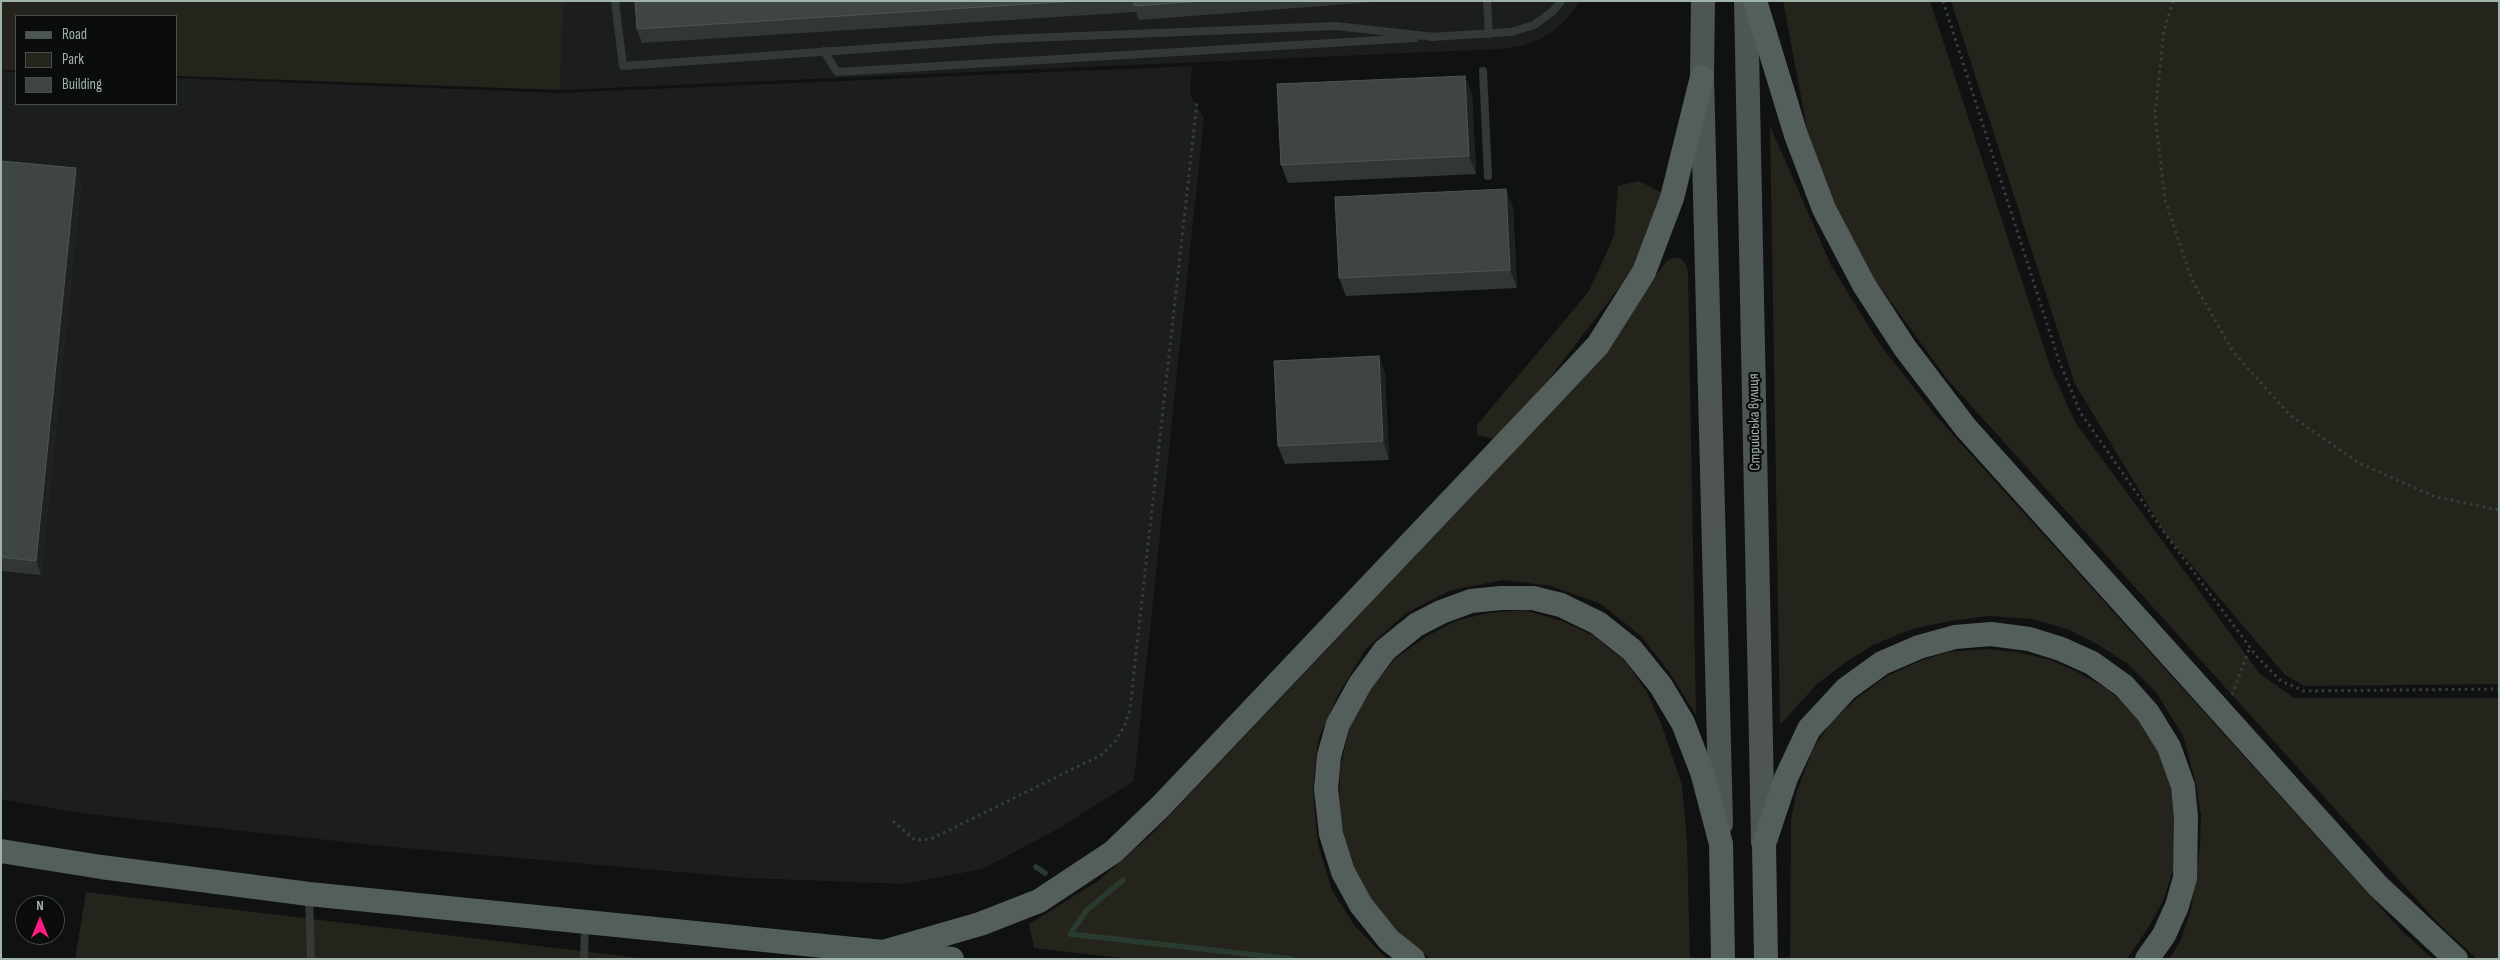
<!DOCTYPE html>
<html>
<head>
<meta charset="utf-8">
<style>
  body { margin:0 }
  #map { position:relative; width:2500px; height:960px; overflow:hidden; background:#101111; font-family:"Sofia Sans Condensed",sans-serif }
  canvas { display:block }
  .frame { position:absolute; inset:0; border:2px solid #a0b3ab; pointer-events:none }
  .legend { position:absolute; left:15px; top:15px; width:162px; height:90px; box-sizing:border-box; background:#0b0c0c; border:1px solid #474f4c; margin:0; padding:6px 9px; list-style:none; font-size:15px; color:#a0b3ab }
  .legend li { display:flex; align-items:center; gap:10px; height:25px }
  .legend b { width:25px; border:1px solid #474f4c }
  .north { position:absolute; left:15px; top:895px; width:50px; height:50px; box-sizing:border-box; background:#0b0c0c; border:1px solid #474f4c; border-radius:50%; rotate:0deg; font-size:14px; font-weight:700; line-height:20px; text-align:center; color:#a0b3ab }
  .north::after { content:''; display:block; margin:auto; width:18px; height:22px; background:#fc1d82; clip-path:polygon(50% 0,100% 100%,50% 72%,0 100%) }
</style>
</head>
<body>
<div id="map">
<canvas width="2500" height="960"></canvas>
<div class="frame"></div>
<ul class="legend">
<li><b style="height:6px;background:#4d5653"></b>Road</li>
<li><b style="height:14px;background:#24241c"></b>Park</li>
<li><b style="height:14px;background:#3e4542"></b>Building</li>
</ul>
<div class="north">N</div>
</div>
<script>
const ctx = document.querySelector('canvas').getContext('2d');
ctx.lineJoin = 'round';
function paint(path, color) { ctx.fillStyle = color; ctx.fill(path, 'evenodd'); }
const shape = rows => new Path2D(rows.map(r => 'M' + r).join(''));
function trace(path, color, width, dash) { ctx.strokeStyle = color; ctx.lineWidth = width; ctx.lineCap = dash ? 'butt' : 'round'; ctx.setLineDash(dash || []); ctx.stroke(path); }
function drawText(font, color, halo, rows, align = 'center') {
  ctx.font = font + ' "Sofia Sans Condensed",sans-serif'; ctx.lineWidth = 4.5; ctx.setLineDash([]); ctx.textBaseline = 'middle'; ctx.strokeStyle = halo; ctx.fillStyle = color; for (const [text, x, y, turn = 0] of rows) {
    ctx.save(); ctx.translate(x, y); ctx.rotate((+turn || 0) * Math.PI / 180); ctx.textAlign = isNaN(turn) ? turn : align; if (halo) ctx.strokeText(text, 0, 0); ctx.fillText(text, 0, 0); ctx.restore();
  }
}
const built = shape([
  [564,1,1580,1,1570,15,1556,29,1539,40,1520,46,1500,49,560,90],
  [1192,66,1190,94,1204,118,1134,781,1056,830,982,869,904,884,748,878,382,846,79,813,1,799,1,71,16,72,16,104,176,104,176,78,559,93]
]);
const green = shape([
  [1,1,564,1,560,90,176,76,176,16,16,16,16,70,1,70],
  [1783,1,1930,1,2050,366,2075,422,2260,674,2294,698,2499,698,2499,959,2477,959,2437,922,1947,379,1875,280,1836,210,1808,134],
  [1951,1,2499,1,2499,684,2304,686,2284,674,2166,535,2075,384],
  [1770,126,1831,265,1879,343,1936,416,2402,931,2433,959,2169,959,2180,942,2191,909,2200,847,2201,815,2196,784,2183,736,2156,692,2128,664,2097,644,2067,629,2031,619,1988,616,1950,621,1912,629,1873,645,1846,662,1817,684,1780,725],
  [1639,181,1662,193,1632,271,1546,383,1497,439,1477,435,1477,425,1589,291,1614,236,1618,186],
  [1673,258,1680,258,1685,263,1688,271,1696,715,1670,673,1641,636,1601,604,1551,586,1504,580,1451,590,1406,613,1366,649,1339,693,1318,740,1313,790,1318,845,1333,892,1355,926,1387,959,1130,959,1034,948,1029,924,1098,881,1151,835,1353,622,1603,352,1657,274,1667,261],
  [1524,610,1562,621,1594,636,1625,661,1647,692,1662,726,1682,785,1687,841,1690,959,1431,959,1400,935,1374,904,1356,876,1345,846,1339,809,1340,767,1350,727,1368,691,1395,659,1427,636,1456,621,1487,613],
  [1985,649,2018,652,2051,660,2079,673,2106,688,2130,709,2152,738,2167,772,2174,802,2176,839,2173,870,2164,899,2150,925,2127,959,1790,959,1791,820,1797,791,1813,749,1831,722,1857,698,1887,676,1920,661,1948,652],
  [86,892,648,959,75,959]
]);
const stream = shape([
  [1036,867,1045,873],
  [1123,880,1087,910,1070,934,1292,959]
]);
const path = shape([
  [1943,1,2059,361,2080,412,2166,535,2258,658,2281,681,2304,691,2499,689],
  [2173,1,2164,31,2155,114,2165,200,2192,280,2234,353,2290,415,2359,463,2436,497,2499,510],
  [2232,695,2250,647],
  [893,821,915,840,931,839,1101,755,1114,743,1125,725,1130,708,1197,102]
]);
const service = shape([
  [615,1,623,66,1003,39,1336,26,1435,37],
  [1487,1,1489,34],
  [1431,37,1511,32,1534,25,1553,11,1561,1],
  [824,51,837,72,1415,38],
  [1483,71,1488,176],
  [309,896,311,959],
  [584,959,585,926]
]);
const primary = shape([
  [1703,1,1702,77,1721,824],
  [1746,1,1763,842]
]);
const trunk = shape([
  [1755,1,1796,135,1824,209,1864,285,1905,348,1966,428,2378,886,2456,959],
  [1,851,101,867,309,894,952,959],
  [883,952,980,924,1039,901,1113,852,1160,807,1555,391,1598,345,1644,272,1672,198,1702,77],
  [1413,959,1389,940,1361,905,1343,872,1331,834,1326,789,1329,756,1338,724,1360,684,1385,650,1416,625,1441,612,1471,601,1501,598,1533,598,1561,605,1598,623,1632,650,1661,686,1683,723,1702,772,1721,844,1723,959],
  [1766,959,1764,844,1786,778,1809,729,1846,689,1882,663,1919,647,1955,637,1991,634,2029,639,2061,649,2092,663,2124,686,2148,713,2169,747,2183,786,2186,817,2185,878,2177,906,2164,935,2147,959]
]);
const wall = shape([
  [635,1,1387,1,1139,20,1136,12,642,43,637,29],
  [1472,94,1476,174,1288,183,1281,165],
  [1,161,81,182,41,575,1,571],
  [1513,207,1517,288,1346,296,1339,278],
  [1379,356,1385,374,1389,460,1285,464,1278,446]
]);
const shadedWall = shape([
  [1465,76,1472,94,1476,174,1469,156],
  [76,168,81,182,41,575,36,561],
  [1506,189,1513,207,1517,288,1510,270],
  [1379,356,1385,374,1389,460,1383,441]
]);
const building = shape([
  [635,1,1075,1,637,29,635,1],
  [1134,1,1201,1,1134,6,1134,1],
  [1465,76,1469,156,1281,165,1277,84,1465,76],
  [1,161,76,168,36,561,1,557,1,161],
  [1506,189,1510,270,1339,278,1335,197,1506,189],
  [1379,356,1383,441,1278,446,1274,361,1379,356]
]);
const streetNames = [
  ["Стрийська вулиця",1755,422,-91]
];
paint(built, '#1c1e1e');
paint(green, '#24241c');
trace(stream, '#293a2f', 5.5);
trace(path, '#373e3b', 3, [2.5, 4]);
trace(service, '#333937', 8);
trace(primary, '#4d5653', 24);
trace(trunk, '#545f5c', 24);
paint(wall, '#323736');
paint(shadedWall, '#202222');
paint(building, '#3e4542');
trace(building, '#4d5653', 1);
drawText('15px', '#a0b3ab', '#0b0c0c', streetNames);
</script>
</body>
</html>
